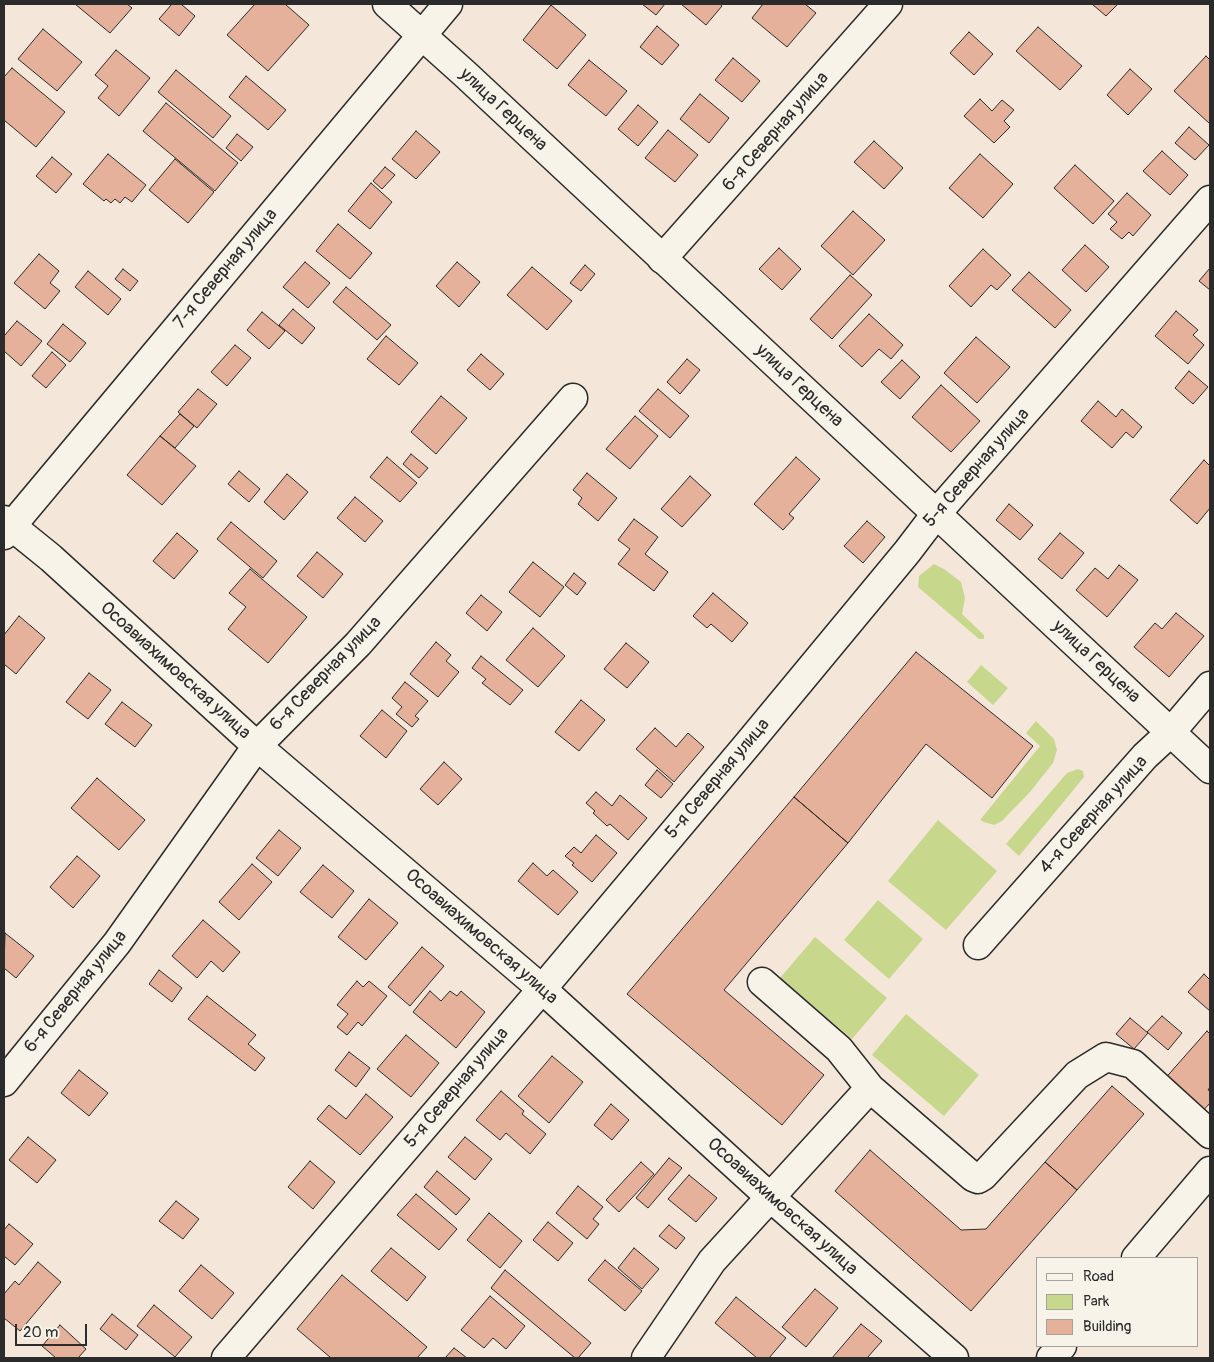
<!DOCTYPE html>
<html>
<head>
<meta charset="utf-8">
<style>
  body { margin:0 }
  #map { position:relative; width:1214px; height:1362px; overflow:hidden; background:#f4e6d8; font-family:Pangolin,sans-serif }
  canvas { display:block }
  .frame { position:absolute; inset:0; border:5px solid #2b2b2b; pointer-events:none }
  .legend { position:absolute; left:1036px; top:1257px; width:162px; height:90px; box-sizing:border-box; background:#f7f3e8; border:1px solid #a5a39c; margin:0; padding:6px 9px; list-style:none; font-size:15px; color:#2b2b2b }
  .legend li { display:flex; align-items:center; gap:10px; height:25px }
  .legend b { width:25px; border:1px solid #a5a39c }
  .scale { position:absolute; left:15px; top:1324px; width:72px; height:22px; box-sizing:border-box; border:2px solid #2b2b2b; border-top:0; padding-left:6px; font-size:15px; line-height:18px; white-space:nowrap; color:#2b2b2b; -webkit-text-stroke:4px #f7f3e8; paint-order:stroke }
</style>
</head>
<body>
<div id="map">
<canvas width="1214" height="1362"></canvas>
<div class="frame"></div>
<ul class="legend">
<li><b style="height:6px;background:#f7f3e8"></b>Road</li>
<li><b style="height:14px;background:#c7d88d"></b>Park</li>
<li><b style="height:14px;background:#e6b19a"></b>Building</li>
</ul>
<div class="scale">20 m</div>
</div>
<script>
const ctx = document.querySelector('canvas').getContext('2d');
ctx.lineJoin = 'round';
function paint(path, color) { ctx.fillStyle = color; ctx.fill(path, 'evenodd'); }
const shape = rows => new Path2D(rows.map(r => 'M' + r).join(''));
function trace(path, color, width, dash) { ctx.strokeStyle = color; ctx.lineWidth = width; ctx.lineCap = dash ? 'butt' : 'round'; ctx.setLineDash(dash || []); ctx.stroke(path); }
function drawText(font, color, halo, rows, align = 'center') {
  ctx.font = font + ' Pangolin,sans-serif'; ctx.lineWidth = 4; ctx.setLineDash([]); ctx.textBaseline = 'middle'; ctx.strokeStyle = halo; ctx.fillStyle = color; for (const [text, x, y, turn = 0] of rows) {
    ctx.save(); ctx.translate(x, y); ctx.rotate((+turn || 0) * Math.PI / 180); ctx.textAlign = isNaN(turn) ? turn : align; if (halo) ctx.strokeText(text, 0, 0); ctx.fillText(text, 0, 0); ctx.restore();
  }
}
const green = shape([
  [934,564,944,569,961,582,965,598,962,614,984,635,984,639,979,639,918,587,919,576],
  [981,665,1008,688,993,705,967,682],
  [1036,721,1054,739,1057,750,1053,763,1030,792,1002,821,994,825,984,822,980,820,1040,746,1026,733],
  [1078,769,1083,771,1084,777,1019,856,1006,844,1067,773],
  [938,820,997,871,946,930,888,881],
  [878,900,923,939,889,979,844,940],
  [815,937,887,998,852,1039,780,978],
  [906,1014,979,1075,944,1116,872,1055]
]);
const building = shape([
  [75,4,127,4,132,8,110,33,75,4],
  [172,4,181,4,195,16,179,36,159,19,172,4],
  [255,4,285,4,309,25,268,71,227,35,255,4],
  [642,4,665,4,656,15,642,4],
  [681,4,720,4,722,6,706,25,681,4],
  [763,4,805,4,816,13,787,47,752,18,763,4],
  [1092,4,1118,4,1106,16,1092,4],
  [551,5,586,35,557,69,523,40,551,5],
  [657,26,679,45,662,65,640,47,657,26],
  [1038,27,1082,66,1060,90,1016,51,1038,27],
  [43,29,82,62,57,91,18,59,43,29],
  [969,32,993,54,974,75,950,53,969,32],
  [116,50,150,78,119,116,98,98,108,86,95,75,116,50],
  [1206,56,1210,60,1210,124,1174,91,1206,56],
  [733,58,760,81,742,102,715,80,733,58],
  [589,60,627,91,606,116,568,85,589,60],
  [12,68,65,112,36,147,4,120,4,77,12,68],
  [1130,69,1152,89,1128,115,1107,95,1130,69],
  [176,70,231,116,213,138,158,92,176,70],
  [246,76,286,110,268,130,229,97,246,76],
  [700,94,729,118,709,143,680,119,700,94],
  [980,99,992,111,1002,100,1014,110,1004,121,1010,127,994,143,964,116,980,99],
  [166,103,238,163,215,191,143,131,166,103],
  [638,105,658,122,638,146,618,129,638,105],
  [1189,127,1209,145,1195,160,1175,143,1189,127],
  [668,130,698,155,675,182,645,158,668,130],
  [416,131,440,152,416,179,392,159,416,131],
  [237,134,253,147,241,161,226,148,237,134],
  [874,141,903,168,884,189,854,162,874,141],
  [1162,151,1188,175,1170,195,1143,171,1162,151],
  [108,154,146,185,132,202,125,197,120,203,115,199,111,203,106,199,104,201,83,184,108,154],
  [980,154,1013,184,983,218,949,188,980,154],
  [52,157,72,174,56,193,36,176,52,157],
  [175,159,214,192,188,223,149,190,175,159],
  [1075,165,1114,201,1093,224,1054,188,1075,165],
  [385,167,395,175,382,189,373,181,385,167],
  [371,183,392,202,370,229,348,211,371,183],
  [1127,193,1151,215,1133,236,1129,232,1122,239,1110,229,1117,222,1108,214,1127,193],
  [853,211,885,240,853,275,821,246,853,211],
  [338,224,372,253,350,279,316,251,338,224],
  [1085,245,1109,267,1086,292,1062,270,1085,245],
  [779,248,801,269,782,290,759,269,779,248],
  [983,249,1011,275,997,290,991,285,971,307,949,286,983,249],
  [39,254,59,271,50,283,60,291,45,309,14,283,39,254],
  [305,262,330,283,308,308,283,287,305,262],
  [457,262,480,282,459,307,436,286,457,262],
  [585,265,595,274,581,291,570,283,585,265],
  [532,267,572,301,547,330,507,295,532,267],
  [1210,268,1210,290,1199,281,1210,268],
  [123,269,138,281,130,291,115,279,123,269],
  [88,271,121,299,108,315,75,287,88,271],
  [1029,272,1071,310,1055,328,1012,290,1029,272],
  [850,275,872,295,832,339,810,319,850,275],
  [346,287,391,325,377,340,333,302,346,287],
  [293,309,315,328,302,344,279,325,293,309],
  [1176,311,1198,330,1193,335,1204,345,1188,364,1155,336,1176,311],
  [262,312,285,331,269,349,247,330,262,312],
  [869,314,903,345,891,359,879,349,862,367,839,346,869,314],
  [17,321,42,341,21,366,4,351,4,336,17,321],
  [63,324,86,343,70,362,47,344,63,324],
  [386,336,418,363,399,385,367,359,386,336],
  [976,337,1010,367,977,403,944,373,976,337],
  [235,345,251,358,227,386,211,372,235,345],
  [52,352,66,365,46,388,32,376,52,352],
  [481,354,504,374,490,390,467,370,481,354],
  [687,359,700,370,680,394,667,382,687,359],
  [902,360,920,377,900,399,881,382,902,360],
  [1189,371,1208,387,1193,404,1175,388,1189,371],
  [941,385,980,421,951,452,912,417,941,385],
  [198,389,217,404,197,428,178,412,198,389],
  [658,389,689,416,670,438,639,411,658,389],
  [441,396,467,418,436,454,411,432,441,396],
  [1098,401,1116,417,1122,409,1142,427,1133,438,1126,432,1112,448,1081,421,1098,401],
  [180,414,194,426,175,448,160,436,180,414],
  [635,416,658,436,630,469,606,449,635,416],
  [160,436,196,466,162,505,127,475,160,436],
  [411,454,428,468,419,478,403,464,411,454],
  [387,457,417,483,400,502,370,477,387,457],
  [796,457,820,479,789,514,794,518,783,530,754,504,796,457],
  [1204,460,1210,466,1210,508,1197,524,1170,500,1204,460],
  [239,471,260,489,249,502,228,484,239,471],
  [587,473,617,498,598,521,578,504,582,498,573,490,587,473],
  [287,474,308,492,284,520,264,502,287,474],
  [690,476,711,495,682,527,661,509,690,476],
  [355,497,383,521,365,542,337,518,355,497],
  [1009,504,1033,525,1020,540,996,520,1009,504],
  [634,519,658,537,645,554,668,572,654,591,618,564,630,549,618,540,634,519],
  [867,521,885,537,863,563,844,546,867,521],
  [231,522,277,561,263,578,217,539,231,522],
  [177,533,198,551,174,579,153,561,177,533],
  [1060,533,1084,553,1062,579,1038,559,1060,533],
  [317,552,343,574,323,598,297,576,317,552],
  [533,562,564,587,540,617,509,592,533,562],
  [1119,565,1138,580,1107,617,1076,590,1095,568,1108,579,1119,565],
  [250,569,307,617,268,663,228,629,246,607,229,593,250,569],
  [574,573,586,583,577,595,565,585,574,573],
  [713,593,748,623,732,642,711,624,707,628,693,616,713,593],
  [481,595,502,612,487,631,466,613,481,595],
  [1176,613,1204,636,1169,677,1134,647,1155,623,1162,629,1176,613],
  [19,616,45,638,16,674,4,664,4,635,19,616],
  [533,628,565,656,538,687,506,660,533,628],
  [436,642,451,655,446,661,459,672,438,697,410,674,436,642],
  [626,643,649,662,627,688,604,669,626,643],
  [916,652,1033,746,992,798,926,744,848,843,794,797,916,652],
  [481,656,523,690,510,705,482,683,486,679,472,668,481,656],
  [89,673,111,690,88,719,66,702,89,673],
  [405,682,428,701,415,716,419,719,412,727,396,714,402,707,392,698,405,682],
  [581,700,605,720,579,751,555,732,581,700],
  [122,702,152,725,135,747,105,724,122,702],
  [382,710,407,731,386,758,360,736,382,710],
  [655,728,676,747,688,733,704,747,674,782,636,749,655,728],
  [444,762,462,779,438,805,420,789,444,762],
  [657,770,673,784,661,798,645,785,657,770],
  [97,778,145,820,119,850,71,808,97,778],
  [596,792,612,806,620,795,647,818,628,840,610,824,607,826,593,813,595,811,586,803,596,792],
  [794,797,848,843,724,990,824,1075,782,1125,627,994,794,797],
  [279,830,301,848,278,876,256,858,279,830],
  [596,835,617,853,592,882,572,865,574,863,565,856,574,847,581,853,596,835],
  [77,856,100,876,73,908,50,887,77,856],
  [533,863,547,876,553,870,578,892,558,915,518,881,533,863],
  [252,864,272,882,239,920,219,902,252,864],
  [323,865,354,891,332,918,300,892,323,865],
  [369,899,398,923,366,960,338,937,369,899],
  [203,920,240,952,223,972,211,961,197,978,172,956,203,920],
  [5,933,34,956,16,978,4,968,5,933],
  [422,947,444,966,410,1006,388,987,422,947],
  [159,970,182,988,172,1002,149,984,159,970],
  [1204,974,1210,980,1210,1011,1188,992,1204,974],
  [357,981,363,987,369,981,387,996,362,1026,358,1022,347,1035,337,1027,348,1014,337,1005,357,981],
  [430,991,441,1001,450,991,457,996,461,991,485,1012,456,1048,413,1012,430,991],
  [207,996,256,1035,248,1044,265,1058,255,1071,188,1019,207,996],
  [1162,1016,1182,1033,1168,1050,1147,1032,1162,1016],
  [1130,1018,1148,1033,1134,1049,1116,1034,1130,1018],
  [1207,1031,1210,1034,1210,1087,1208,1090,1210,1091,1210,1103,1200,1114,1162,1082,1207,1031],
  [406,1035,439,1063,411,1097,377,1069,406,1035],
  [349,1052,370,1068,356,1087,335,1070,349,1052],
  [552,1056,583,1082,549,1123,518,1096,552,1056],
  [79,1070,108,1093,89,1116,61,1093,79,1070],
  [1112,1086,1144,1114,1077,1190,1045,1162,1112,1086],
  [501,1091,524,1111,522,1114,546,1134,530,1154,506,1133,500,1140,476,1120,501,1091],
  [366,1094,393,1117,360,1155,317,1119,329,1105,346,1119,366,1094],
  [611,1104,629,1120,612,1140,594,1125,611,1104],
  [28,1137,56,1160,37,1183,9,1160,28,1137],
  [465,1137,492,1159,475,1180,448,1157,465,1137],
  [870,1150,961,1230,986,1229,1045,1162,1077,1190,971,1311,835,1191,870,1150],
  [669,1158,682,1168,648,1208,636,1198,669,1158],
  [310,1161,335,1182,313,1209,288,1187,310,1161],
  [641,1162,654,1174,619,1212,606,1200,641,1162],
  [437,1171,470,1199,456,1215,424,1187,437,1171],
  [689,1175,717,1198,696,1222,668,1199,689,1175],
  [578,1186,603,1207,593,1219,599,1224,587,1239,556,1213,578,1186],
  [416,1194,457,1229,439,1250,397,1215,416,1194],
  [176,1201,199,1219,183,1239,159,1221,176,1201],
  [489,1213,522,1241,500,1268,467,1240,489,1213],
  [548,1222,573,1243,558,1261,533,1240,548,1222],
  [9,1224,33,1244,15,1265,4,1256,4,1230,9,1224],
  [669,1225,685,1238,676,1249,659,1236,669,1225],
  [391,1248,426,1277,407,1301,371,1271,391,1248],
  [634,1248,659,1269,642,1289,618,1268,634,1248],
  [605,1260,642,1291,625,1311,588,1280,605,1260],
  [38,1262,61,1282,20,1331,4,1318,4,1294,15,1281,19,1285,38,1262],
  [201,1265,234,1293,212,1319,179,1291,201,1265],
  [505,1270,591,1343,578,1358,575,1358,491,1288,505,1270],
  [342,1275,427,1347,417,1358,331,1358,297,1329,342,1275],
  [815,1289,838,1308,806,1347,782,1327,815,1289],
  [490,1296,525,1326,506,1349,493,1338,484,1348,461,1330,490,1296],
  [736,1297,786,1338,769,1358,757,1358,715,1323,736,1297],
  [154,1305,192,1337,175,1357,137,1326,154,1305],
  [112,1314,138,1335,126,1350,100,1329,112,1314],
  [861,1324,882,1341,867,1358,832,1358,861,1324],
  [60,1325,86,1349,78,1358,56,1358,42,1346,60,1325],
  [454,1348,467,1358,445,1358,454,1348]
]);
const minor = shape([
  [662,259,888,4],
  [4,520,51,558,257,746,542,989,770,1197,954,1358],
  [978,945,1145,756,1171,732,1210,686],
  [762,982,839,1049,870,1088],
  [4,1082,117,943,257,746,358,644,573,398],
  [1136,1258,1210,1171],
  [226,1358,542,989,748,744,907,552,936,514,1210,200],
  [646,1358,712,1261,870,1088,973,1177,978,1179,983,1176,1077,1075,1106,1057,1133,1064,1210,1134],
  [1051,1358,1062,1346]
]);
const major = shape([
  [387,4,465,74,1210,769],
  [4,535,448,4]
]);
const streetNames = [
  ["улица Герцена",503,110,43],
  ["6-я Северная улица",776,132,-49],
  ["7-я Северная улица",226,269,-50],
  ["улица Герцена",799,386,43],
  ["5-я Северная улица",977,468,-49],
  ["улица Герцена",1096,662,43],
  ["Осоавиахимовская улица",175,671,42],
  ["6-я Северная улица",326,674,-46],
  ["5-я Северная улица",718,779,-50],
  ["4-я Северная улица",1094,815,-48],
  ["Осоавиахимовская улица",481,937,41],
  ["6-я Северная улица",76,992,-51],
  ["5-я Северная улица",457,1088,-50],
  ["Осоавиахимовская улица",782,1207,42]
];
paint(green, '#c7d88d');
paint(building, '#e6b19a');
trace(building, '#2b2b2b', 1);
trace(minor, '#2b2b2b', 31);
trace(major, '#2b2b2b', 31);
trace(minor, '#f7f3e8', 28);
trace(major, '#f7f3e8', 28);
drawText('18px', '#2b2b2b', '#f7f3e8', streetNames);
</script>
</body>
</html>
